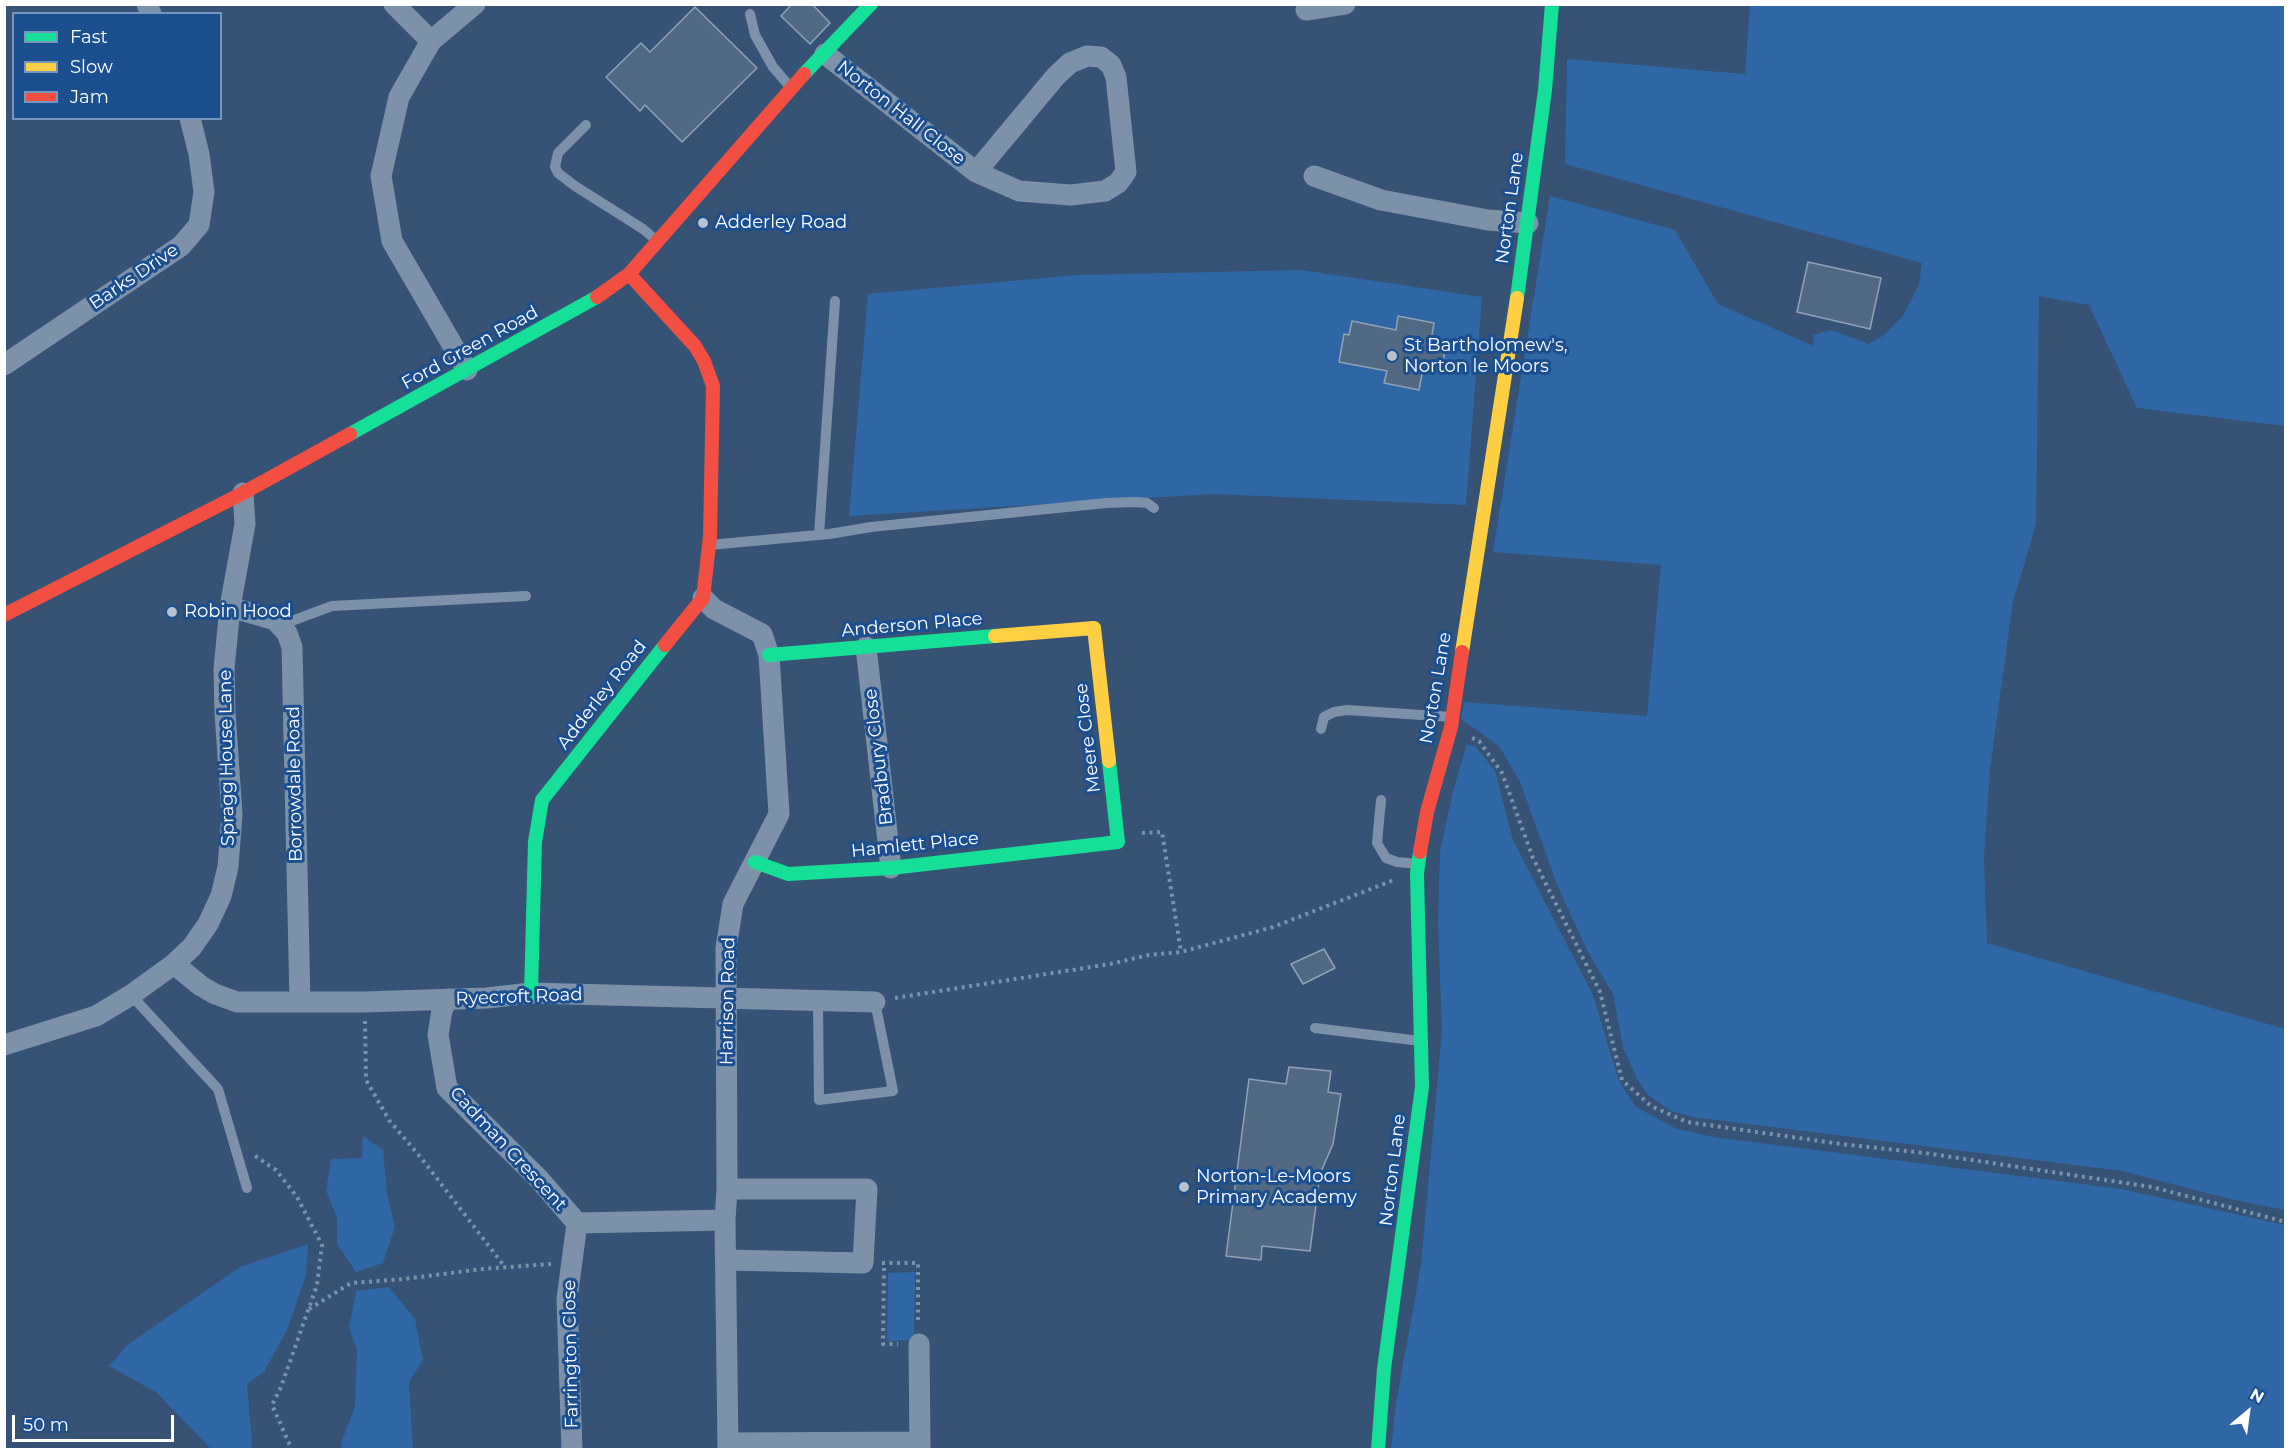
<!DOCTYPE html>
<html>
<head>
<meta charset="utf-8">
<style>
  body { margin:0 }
  #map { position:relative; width:2290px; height:1454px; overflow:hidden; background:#365274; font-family:Montserrat,sans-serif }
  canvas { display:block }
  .frame { position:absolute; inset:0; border:6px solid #fff; pointer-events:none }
  .legend { position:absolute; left:12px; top:12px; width:210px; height:108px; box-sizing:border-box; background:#1b4f8f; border:2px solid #7695bc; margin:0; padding:8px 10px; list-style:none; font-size:18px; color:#fff }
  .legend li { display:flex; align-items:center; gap:12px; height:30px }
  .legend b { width:30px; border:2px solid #7695bc }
  .north { position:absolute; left:2218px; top:1382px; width:60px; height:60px; -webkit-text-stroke:4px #1b4f8f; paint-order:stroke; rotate:29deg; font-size:16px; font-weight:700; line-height:24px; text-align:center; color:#fff }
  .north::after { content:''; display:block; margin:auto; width:21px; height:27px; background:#fff; clip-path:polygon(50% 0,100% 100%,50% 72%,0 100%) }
  .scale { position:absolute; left:12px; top:1415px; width:162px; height:27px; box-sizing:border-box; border:3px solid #fff; border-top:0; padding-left:8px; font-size:18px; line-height:21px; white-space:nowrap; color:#fff; -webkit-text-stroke:4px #1b4f8f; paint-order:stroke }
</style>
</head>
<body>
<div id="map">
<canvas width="2290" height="1454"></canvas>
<div class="frame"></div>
<ul class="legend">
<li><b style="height:8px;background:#16e098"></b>Fast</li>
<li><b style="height:8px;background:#ffcf43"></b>Slow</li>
<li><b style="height:8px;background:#f24e42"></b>Jam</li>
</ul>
<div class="north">N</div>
<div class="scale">50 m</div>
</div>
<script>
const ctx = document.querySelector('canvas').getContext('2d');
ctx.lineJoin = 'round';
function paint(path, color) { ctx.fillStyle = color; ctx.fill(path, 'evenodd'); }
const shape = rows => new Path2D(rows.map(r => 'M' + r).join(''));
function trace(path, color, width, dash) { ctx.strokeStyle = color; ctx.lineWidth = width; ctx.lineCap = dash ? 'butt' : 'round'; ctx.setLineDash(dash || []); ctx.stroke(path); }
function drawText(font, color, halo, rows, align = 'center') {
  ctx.font = font + ' Montserrat,sans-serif'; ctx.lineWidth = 6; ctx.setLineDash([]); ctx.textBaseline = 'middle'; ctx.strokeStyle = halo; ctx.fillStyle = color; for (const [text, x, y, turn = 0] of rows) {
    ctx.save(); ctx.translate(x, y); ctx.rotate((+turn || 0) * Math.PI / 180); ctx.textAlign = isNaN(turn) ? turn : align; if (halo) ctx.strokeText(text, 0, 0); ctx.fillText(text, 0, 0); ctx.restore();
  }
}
const green = shape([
  [1750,5,2285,5,2285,426,2137,408,2089,305,2039,296,2036,524,2013,602,1990,769,1984,857,1987,943,2285,1029,2285,1210,2230,1199,2122,1171,1693,1117,1671,1111,1648,1095,1637,1079,1623,1048,1613,994,1588,952,1558,887,1520,782,1499,746,1461,719,1464,702,1647,716,1661,565,1493,552,1550,196,1675,230,1718,304,1814,346,1813,335,1832,330,1869,344,1884,335,1903,316,1919,285,1922,263,1565,164,1567,59,1745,74],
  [1301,270,1482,297,1466,505,1213,494,849,516,868,294,1076,275],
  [1467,744,1475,746,1495,771,1513,840,1593,995,1619,1081,1636,1107,1677,1129,1714,1137,2121,1189,2285,1225,2285,1449,1391,1450,1396,1403,1421,1265,1442,1030,1438,923,1440,852,1453,791],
  [363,1136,383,1150,387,1194,395,1227,383,1263,356,1272,337,1244,337,1218,326,1191,331,1159,362,1158],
  [308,1244,306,1276,287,1330,264,1372,247,1384,252,1442,251,1449,211,1449,156,1392,109,1366,127,1345,240,1267],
  [915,1272,914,1340,887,1341,888,1273],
  [389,1287,415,1319,423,1360,409,1382,413,1449,342,1449,341,1443,355,1407,357,1350,349,1328,356,1291]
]);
const building = shape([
  [792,4,812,4,830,23,810,44,781,16,792,4],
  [695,7,757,68,682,142,645,105,640,111,606,77,641,43,650,52,695,7],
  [1808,262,1881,278,1870,329,1797,312,1808,262],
  [1398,316,1434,323,1430,347,1445,350,1442,367,1424,364,1419,390,1384,383,1387,371,1339,362,1344,334,1349,335,1352,321,1396,330,1398,316],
  [1324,949,1335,968,1303,984,1291,964,1324,949],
  [1289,1067,1331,1071,1328,1092,1341,1094,1333,1144,1320,1174,1310,1251,1262,1246,1261,1260,1226,1256,1249,1079,1286,1084,1289,1067]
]);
const path = shape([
  [1472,738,1479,741,1502,773,1533,858,1600,992,1622,1080,1651,1106,1687,1122,1841,1144,1925,1153,2152,1187,2286,1222],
  [1142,833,1162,832,1181,952],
  [895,998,1110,964,1149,955,1181,952,1273,927,1394,880],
  [365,1021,366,1080,389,1120,422,1159,505,1267],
  [255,1156,276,1170,297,1197,322,1245,317,1285,281,1387,272,1405,292,1450],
  [882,1263,918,1263,918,1324],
  [884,1268,883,1344,898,1344],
  [309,1309,351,1283,404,1279,482,1269,551,1264]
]);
const lane = shape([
  [750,14,755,35,773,67,791,88],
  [586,125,558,153,555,167,558,173,575,186,643,229,656,240],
  [819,535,835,301],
  [709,545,829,534,871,527,1106,503,1136,502,1147,503,1154,508],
  [281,625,332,606,526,596],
  [1321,729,1324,717,1334,712,1347,710,1452,717],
  [1381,800,1377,843,1386,858,1397,862,1418,864],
  [131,995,218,1089,247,1188],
  [818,1002,819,1100,893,1091,875,1002],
  [1315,1028,1420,1041]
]);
const street = shape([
  [147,4,151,14],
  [394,4,431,41],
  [1306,10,1345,4],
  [825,54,976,172,1019,191,1071,195,1105,191,1118,183,1126,172,1116,77,1111,65,1101,57,1087,56,1070,63,1056,76,976,172],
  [1314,176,1381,200,1488,220,1528,223],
  [4,365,181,246,199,225,204,192,199,154,190,118],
  [467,370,392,241,381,176,399,97,431,41,475,4],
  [703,598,714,609,762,634,769,655,779,814,733,904,726,948,727,1189,725,1220,728,1450],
  [230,607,275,620,287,633,292,647,300,1001],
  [866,647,891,868],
  [174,964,201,986,215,994,237,1002,364,1002,487,998,531,993,875,1002],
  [448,999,442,1010,438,1035,447,1088,538,1178,577,1223,725,1220],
  [4,1045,96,1016,131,995,174,964,192,947,208,924,221,896,228,867,232,814,225,713,224,669,230,607,245,524,243,493],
  [726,1260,863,1263,867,1189,727,1189],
  [919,1344,920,1450],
  [728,1443,919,1442],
  [572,1450,567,1299,577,1223]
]);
const fast = shape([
  [804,74,871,4],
  [1517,298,1545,90,1552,4],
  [350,434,597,297],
  [769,655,995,636],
  [755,862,788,874,891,868,1118,842,1109,761],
  [531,993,535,842,542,800,665,645],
  [1378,1450,1384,1369,1422,1087,1417,873,1420,852]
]);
const slow = shape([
  [995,636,1094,628,1109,761],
  [1462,652,1517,298]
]);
const jam = shape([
  [629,274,695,346,704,361,713,386,710,536,703,598,665,645],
  [597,297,629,274,804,74],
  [4,615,243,493,350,434],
  [1420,852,1427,812,1451,727,1462,652]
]);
const markers = [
  [703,223,6,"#b9c2ce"],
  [1392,356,6,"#b9c2ce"],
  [172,612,6,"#b9c2ce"],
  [1184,1187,6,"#b9c2ce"]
];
const streetNames = [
  ["Norton Hall Close",901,113,38],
  ["Norton Lane",1510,208,-82],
  ["Barks Drive",134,277,-34],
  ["Ford Green Road",470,348,-29],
  ["Anderson Place",912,625,-5],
  ["Norton Lane",1436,688,-80],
  ["Adderley Road",602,695,-52],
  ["Meere Close",1088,738,-97],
  ["Bradbury Close",879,757,-97],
  ["Spragg House Lane",227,758,-91],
  ["Borrowdale Road",295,784,-91],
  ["Hamlett Place",915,845,-6],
  ["Ryecroft Road",519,997,-2],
  ["Harrison Road",728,1001,-89],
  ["Cadman Crescent",508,1149,47],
  ["Norton Lane",1393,1170,-83],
  ["Farrington Close",571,1354,-91]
];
const poiNames = [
  ["Adderley Road",715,223],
  ["St Bartholomew's,",1404,346],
  ["Norton le Moors",1404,367],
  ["Robin Hood",184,612],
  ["Norton-Le-Moors",1196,1177],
  ["Primary Academy",1196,1198]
];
paint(green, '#2f66a5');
paint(building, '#526984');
trace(building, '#92a2b6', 1.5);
trace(path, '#7d92a8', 4, [3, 4.5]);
trace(lane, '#7d92a8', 10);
trace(street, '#7d92a8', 21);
trace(fast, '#16e098', 14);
trace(slow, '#ffcf43', 14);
trace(jam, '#f24e42', 14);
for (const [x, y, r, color] of markers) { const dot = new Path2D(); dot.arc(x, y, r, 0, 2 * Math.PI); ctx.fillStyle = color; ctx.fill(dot); trace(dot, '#1b4f8f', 2); }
drawText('18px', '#fff', '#1b4f8f', streetNames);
drawText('18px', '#fff', '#1b4f8f', poiNames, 'left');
</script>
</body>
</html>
